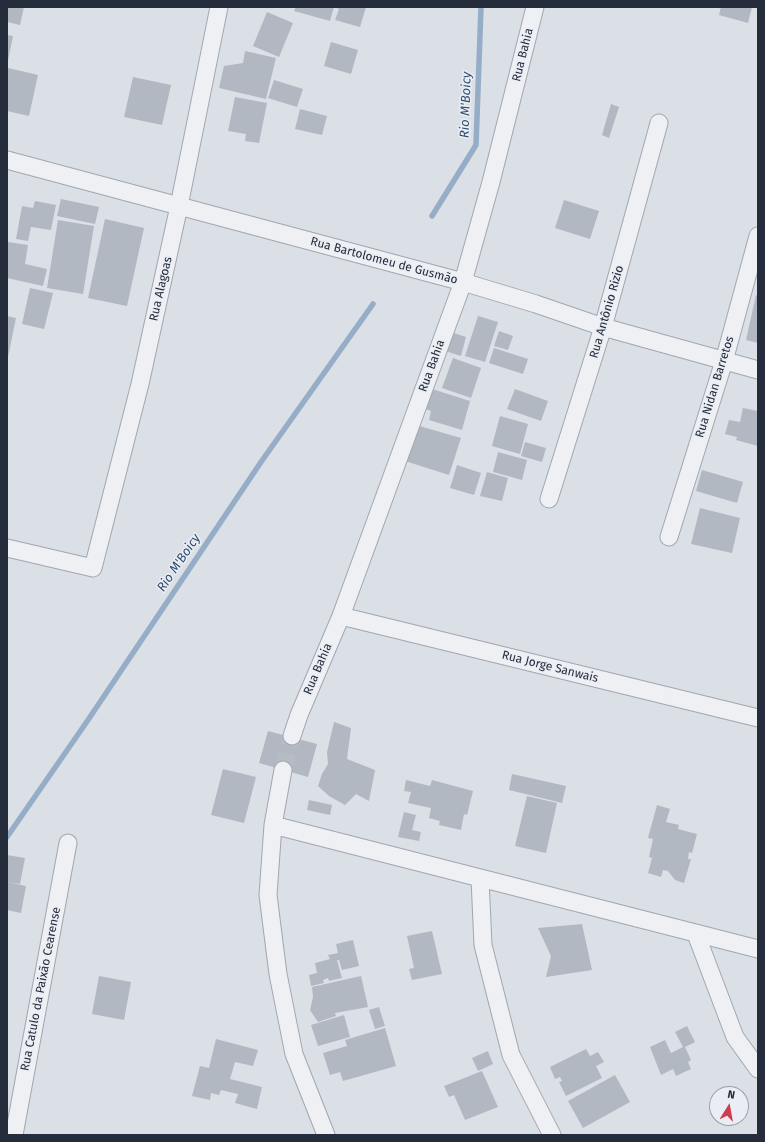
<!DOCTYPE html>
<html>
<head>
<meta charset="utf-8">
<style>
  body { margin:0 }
  #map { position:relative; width:765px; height:1142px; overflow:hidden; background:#dbdfe6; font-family:"Fira Sans",sans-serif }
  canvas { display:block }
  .frame { position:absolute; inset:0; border:8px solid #252d3c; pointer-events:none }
  .north { position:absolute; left:709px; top:1086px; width:40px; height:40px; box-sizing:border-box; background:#eaeef4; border:1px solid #9ba1aa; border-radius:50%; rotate:11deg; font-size:11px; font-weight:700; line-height:16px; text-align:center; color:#252d3c }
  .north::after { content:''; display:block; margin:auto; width:14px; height:18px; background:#ce3d52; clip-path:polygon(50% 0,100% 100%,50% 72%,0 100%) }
</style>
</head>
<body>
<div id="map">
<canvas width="765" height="1142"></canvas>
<div class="frame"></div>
<div class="north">N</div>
</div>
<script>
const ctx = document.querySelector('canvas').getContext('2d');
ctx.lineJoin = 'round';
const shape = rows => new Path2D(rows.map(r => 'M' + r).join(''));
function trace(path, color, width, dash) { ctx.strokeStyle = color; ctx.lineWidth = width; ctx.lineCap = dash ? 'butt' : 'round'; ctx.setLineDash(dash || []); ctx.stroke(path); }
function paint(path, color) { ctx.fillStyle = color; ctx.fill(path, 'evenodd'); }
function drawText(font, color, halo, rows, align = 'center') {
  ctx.font = font + ' "Fira Sans",sans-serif'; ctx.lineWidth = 3; ctx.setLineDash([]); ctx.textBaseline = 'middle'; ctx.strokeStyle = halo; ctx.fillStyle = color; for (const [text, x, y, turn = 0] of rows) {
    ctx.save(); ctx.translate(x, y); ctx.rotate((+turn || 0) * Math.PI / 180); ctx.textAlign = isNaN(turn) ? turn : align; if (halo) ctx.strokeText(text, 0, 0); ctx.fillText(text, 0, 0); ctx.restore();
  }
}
const stream = shape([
  [432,216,476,145,481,7],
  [7,837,88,720,261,462,373,304]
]);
const building = shape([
  [7,7,24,7,20,25,7,22],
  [296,7,334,7,330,21,294,11],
  [334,7,366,7,360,27,335,20,339,9],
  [721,7,752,7,748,23,719,15],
  [267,12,293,23,279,57,253,46],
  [7,35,13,36,8,61,7,61],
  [331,42,358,50,351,74,324,66],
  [245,51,276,58,266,99,219,88,224,66,243,63],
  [8,68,38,75,29,116,7,111],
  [133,77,171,85,162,125,124,117],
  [274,80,303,89,297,107,268,98],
  [235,97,267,103,259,143,245,141,246,134,228,131],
  [611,104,619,107,609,138,602,135],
  [300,109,327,116,322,135,295,129],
  [61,199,99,207,95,224,57,216],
  [564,200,599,211,590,239,555,228],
  [35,201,56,205,51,230,31,227,28,241,16,239,22,206,33,208],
  [105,219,144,228,127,306,88,298],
  [58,220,94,226,83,294,47,288],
  [8,242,28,245,25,264,47,269,43,286,7,278],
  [30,288,53,293,44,329,22,324],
  [756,295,758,296,758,343,746,340],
  [7,316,16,318,8,357,7,357],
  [478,316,498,322,485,362,465,356],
  [448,331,466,337,461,356,442,350],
  [499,331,513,336,508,350,494,346],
  [494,348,528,359,523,374,489,363],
  [453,358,481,368,471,398,442,388],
  [432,389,470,401,462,430,429,420,431,411,425,409],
  [515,389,548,401,541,421,507,409],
  [743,408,758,411,758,446,736,440,737,437,725,434,729,420,740,422],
  [500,416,528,424,520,454,492,446],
  [416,425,461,438,449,475,405,461],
  [525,442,546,448,542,462,521,456],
  [498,452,527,460,522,480,493,472],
  [457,465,481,473,474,495,450,488],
  [702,470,743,482,737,503,696,491],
  [487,472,508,478,502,501,480,496],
  [700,508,740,518,732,553,691,544],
  [334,722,351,728,347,759,375,770,369,801,356,794,345,805,329,796,318,786,322,774,328,764,327,752],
  [268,731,317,744,308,777,259,763],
  [223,769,256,777,244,823,211,815],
  [512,774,566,786,562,803,509,790],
  [406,780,430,786,432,780,473,791,467,815,464,814,461,830,439,825,440,821,429,818,431,808,408,803,411,792,404,791],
  [527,796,557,803,546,853,515,846],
  [309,800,332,805,330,815,307,810],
  [657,805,670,809,666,822,679,825,678,829,697,834,692,853,689,852,688,859,691,859,684,883,675,880,668,871,663,870,661,877,648,873,652,858,649,857,653,839,648,838],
  [404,812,416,815,412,830,421,832,419,841,398,837],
  [7,855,25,858,20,884,7,882],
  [7,882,26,886,21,913,7,910],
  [582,924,592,970,546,977,551,956,538,928],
  [432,931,442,974,412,980,409,969,414,968,407,936],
  [353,940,359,966,342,970,339,960,337,960,342,978,329,981,328,978,323,980,324,983,311,986,309,975,317,973,315,963,330,959,328,955,338,953,336,944],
  [99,976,131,982,124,1020,92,1014],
  [361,976,368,1007,335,1013,336,1016,318,1022,310,1010,313,997,312,987],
  [379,1007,385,1026,375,1029,369,1010],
  [344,1015,350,1037,318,1046,311,1025],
  [687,1026,695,1042,685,1047,691,1060,688,1062,691,1069,676,1076,673,1069,661,1075,650,1047,665,1040,671,1053,683,1047,675,1032],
  [385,1028,396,1066,343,1081,340,1072,330,1075,323,1053,347,1046,345,1040],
  [216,1039,258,1050,253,1066,235,1062,230,1079,262,1087,257,1109,235,1103,238,1094,221,1090,219,1095,211,1093,210,1100,192,1096,200,1066,209,1068],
  [586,1049,590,1056,598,1052,604,1062,596,1066,602,1078,566,1096,559,1082,562,1081,560,1077,555,1079,550,1067],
  [488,1051,493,1064,478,1071,472,1058],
  [482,1071,498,1107,465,1120,454,1095,449,1097,444,1086],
  [615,1075,630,1102,583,1128,568,1101]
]);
const minorTunnel = shape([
  [283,770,292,736]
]);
const minor = shape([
  [7,160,463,282,536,304,603,327,758,370],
  [549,499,603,327,659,123],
  [669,537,724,361,758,236],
  [7,548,93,568,140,384,179,206,219,7],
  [341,616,758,718],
  [292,736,299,715,341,616,463,282,491,182,535,7],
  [283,770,273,825,268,895,278,974,294,1054,326,1135],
  [273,825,758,949],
  [480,879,483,945,511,1055,552,1135],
  [696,934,735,1037,758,1069],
  [14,1135,68,843]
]);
const streetNames = [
  ["Rua Bahia",523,55,-76],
  ["Rua Bartolomeu de Gusmão",384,261,15],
  ["Rua Alagoas",161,289,-77],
  ["Rua Antônio Rizio",607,312,-74],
  ["Rua Bahia",432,366,-70],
  ["Rua Nidan Barretos",715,387,-73],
  ["Rua Jorge Sanwais",550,667,14],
  ["Rua Bahia",318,669,-67],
  ["Rua Catulo da Paixão Cearense",41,989,-79]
];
const waterNames = [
  ["Rio M'Boicy",466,105,-88],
  ["Rio M'Boicy",179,563,-56]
];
trace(stream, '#95adc7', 5.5);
paint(building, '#b2b8c2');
trace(minorTunnel, '#b7bbc4', 17, [17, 8]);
trace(minor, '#a1a6b0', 19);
trace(minor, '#eef0f4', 17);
drawText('12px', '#252d3c', '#eaeef4', streetNames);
drawText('italic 13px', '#2f4c6f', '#eaeef4', waterNames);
</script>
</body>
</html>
